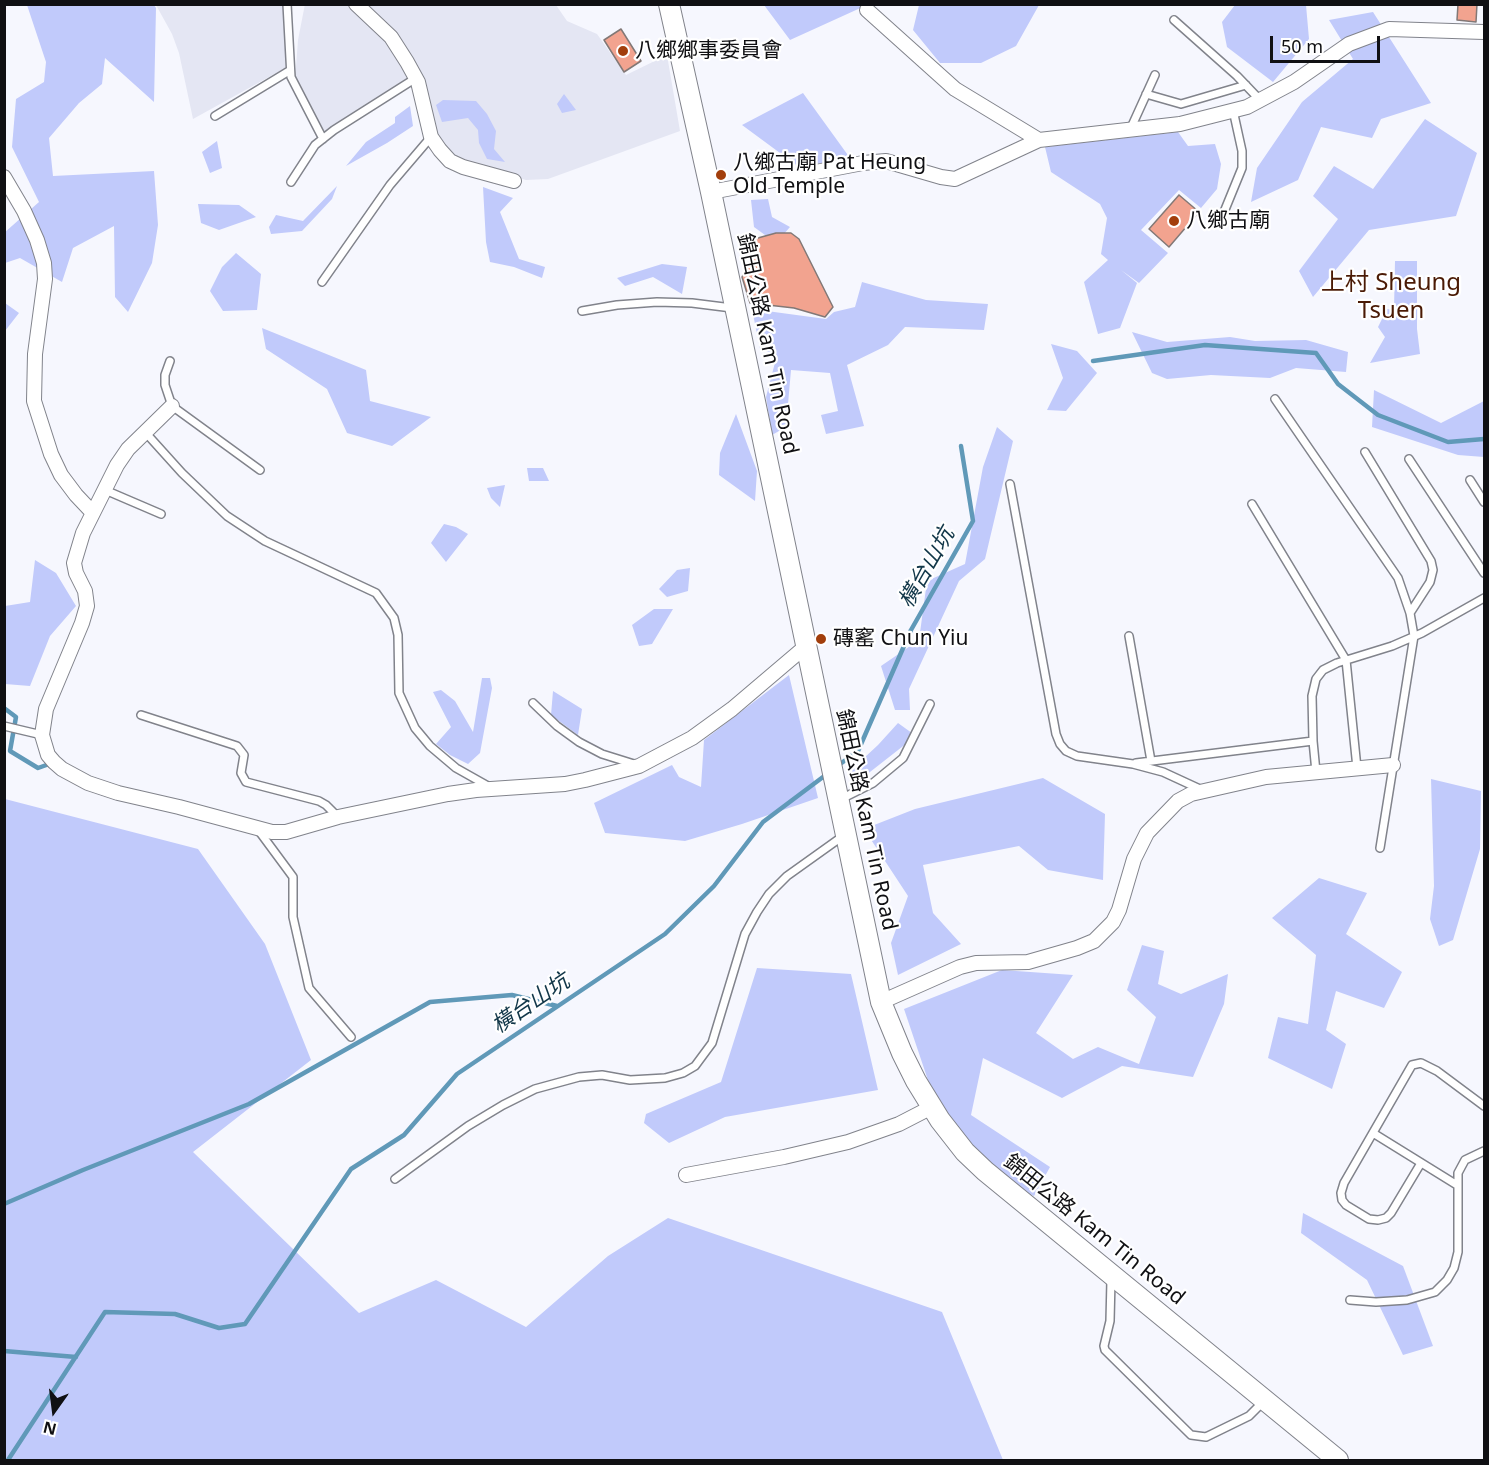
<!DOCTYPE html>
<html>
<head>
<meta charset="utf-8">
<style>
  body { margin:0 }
  #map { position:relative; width:1489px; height:1465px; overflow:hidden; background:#f6f7fe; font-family:"Noto Sans",sans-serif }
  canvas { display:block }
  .frame { position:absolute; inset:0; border:6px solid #101013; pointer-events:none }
  .north { position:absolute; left:24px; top:1381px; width:60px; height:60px; -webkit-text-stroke:4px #fff; paint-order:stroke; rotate:194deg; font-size:16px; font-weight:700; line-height:24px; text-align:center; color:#101013 }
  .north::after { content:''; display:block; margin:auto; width:21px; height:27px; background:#101013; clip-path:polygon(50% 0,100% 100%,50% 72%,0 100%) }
  .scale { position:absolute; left:1270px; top:36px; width:110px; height:27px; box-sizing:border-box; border:3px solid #101013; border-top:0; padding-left:8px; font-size:18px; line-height:21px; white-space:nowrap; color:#101013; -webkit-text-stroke:4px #fff; paint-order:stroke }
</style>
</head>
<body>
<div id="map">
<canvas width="1489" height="1465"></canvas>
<div class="frame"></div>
<div class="north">N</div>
<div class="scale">50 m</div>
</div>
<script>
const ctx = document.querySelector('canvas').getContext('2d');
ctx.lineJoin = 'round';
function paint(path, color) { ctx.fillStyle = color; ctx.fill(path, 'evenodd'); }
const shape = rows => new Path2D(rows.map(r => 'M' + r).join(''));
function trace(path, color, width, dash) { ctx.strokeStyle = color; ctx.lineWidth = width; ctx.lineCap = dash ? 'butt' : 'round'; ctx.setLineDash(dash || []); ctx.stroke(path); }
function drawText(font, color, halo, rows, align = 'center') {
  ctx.font = font + ' "Noto Sans","Noto Sans TC",sans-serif'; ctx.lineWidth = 4.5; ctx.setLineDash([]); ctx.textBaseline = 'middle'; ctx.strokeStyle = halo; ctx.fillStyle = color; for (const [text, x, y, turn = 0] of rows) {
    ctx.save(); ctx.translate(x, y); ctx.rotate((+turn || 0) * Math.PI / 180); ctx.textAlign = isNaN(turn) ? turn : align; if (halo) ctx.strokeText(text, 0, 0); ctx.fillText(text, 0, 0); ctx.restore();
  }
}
const built = shape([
  [305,4,348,5,363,15,388,38,410,78,324,134,295,80,298,40],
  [156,5,284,5,287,67,193,119,179,53,172,34],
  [363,5,556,5,567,21,597,34,626,75,667,55,680,131,548,179,526,180,458,160,441,143,434,131,429,95,419,75]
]);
const green = shape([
  [27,5,154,5,156,8,154,102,105,58,102,84,79,103,49,138,53,176,154,171,158,225,152,263,128,312,115,297,114,226,73,248,62,282,20,258,5,263,4,233,39,202,12,147,16,99,44,82,46,62],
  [764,5,867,5,790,40],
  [919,5,919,4,1039,5,1016,46,981,63,940,63,913,30],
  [1235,5,1306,5,1309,39,1273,82,1227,47,1222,22],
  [1373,12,1431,103,1381,119,1372,138,1321,127,1298,180,1251,202,1257,168,1302,102,1353,59,1329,20],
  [803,93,850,158,799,167,742,125],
  [564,94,576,110,562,113,557,104],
  [443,100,476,101,487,114,496,131,494,149,505,162,487,159,479,143,478,130,468,118,442,122,436,105],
  [410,106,413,126,387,143,346,166,366,142,395,123,395,117],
  [1425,119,1477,153,1456,216,1369,230,1313,297,1299,271,1338,219,1313,196,1334,166,1373,189],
  [1178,132,1188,146,1215,144,1221,164,1217,189,1201,208,1179,190,1141,230,1168,253,1139,283,1121,270,1137,283,1120,328,1098,334,1084,282,1108,260,1101,254,1107,218,1100,204,1051,172,1045,147],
  [217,141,222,168,210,173,202,152],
  [337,186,332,199,302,231,271,234,269,227,276,215,303,221],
  [483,187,513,198,500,212,519,259,545,267,542,278,514,267,490,262,486,242],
  [768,199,772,217,790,227,776,243,754,227,751,200],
  [198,204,239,205,256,217,219,230,201,223],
  [236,253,261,274,257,310,223,311,210,291,222,267],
  [1395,261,1417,261,1417,329,1420,354,1370,363,1385,337,1378,327,1387,309,1394,310],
  [662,264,687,267,682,294,653,277,625,286,617,278],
  [862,282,926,300,988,304,984,330,905,327,888,345,847,365,864,426,826,434,821,415,838,411,830,373,791,370,786,427,772,435,766,397,777,355,760,349,752,309,826,319,834,312,855,307],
  [5,303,19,313,5,331],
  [262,328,366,370,370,401,431,417,392,446,347,433,327,389,266,349],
  [1132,332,1167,342,1230,337,1255,341,1306,340,1348,352,1346,372,1296,368,1270,378,1211,375,1167,379,1152,373],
  [1051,344,1077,351,1097,373,1066,411,1047,410,1063,378],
  [1374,390,1441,423,1484,401,1484,457,1458,455,1372,427],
  [736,414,757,471,755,501,719,475,720,453],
  [997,427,1013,441,985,559,959,581,909,689,910,710,895,710,881,666,919,640,927,581,965,564,983,467],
  [527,468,543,468,549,481,529,481],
  [505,485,500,507,491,498,487,488],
  [444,524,456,527,468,534,446,562,431,543],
  [35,560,56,573,76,606,50,636,30,686,5,684,5,606,30,602],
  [690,568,688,591,667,597,659,589,677,570],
  [654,609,673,609,652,644,639,646,632,625],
  [789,675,818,798,742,824,685,841,605,833,594,803,672,765,679,777,701,787,704,740],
  [482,678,490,678,492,688,480,753,468,764,450,755,436,744,451,727,433,692,441,690,455,701,473,732],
  [553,691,582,709,578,735,551,715],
  [898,723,916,736,861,779,850,771,878,745],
  [1043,778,1105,814,1103,880,1048,870,1019,846,923,865,933,913,961,944,898,975,891,943,908,896,864,829,915,809],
  [1431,779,1481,791,1480,849,1453,940,1439,946,1430,919,1434,886],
  [5,799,198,849,265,944,311,1060,193,1152,359,1313,436,1280,526,1327,608,1256,668,1218,942,1312,1003,1460,5,1460],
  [1319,878,1367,893,1346,934,1402,972,1384,1008,1336,991,1326,1030,1346,1044,1332,1089,1268,1058,1278,1017,1308,1024,1316,955,1272,918],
  [1142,945,1164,951,1158,984,1181,994,1228,974,1224,1004,1193,1077,1122,1066,1062,1098,983,1058,971,1115,1050,1167,1034,1196,978,1169,934,1098,904,1009,1002,970,1073,975,1036,1033,1073,1059,1098,1047,1139,1064,1156,1017,1127,990],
  [757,968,851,974,878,1090,725,1117,669,1143,644,1123,646,1114,721,1082],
  [1303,1213,1403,1266,1433,1346,1403,1355,1367,1280,1301,1233]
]);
const stream = shape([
  [1093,361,1205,345,1316,353,1338,384,1378,415,1448,442,1484,439],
  [4,708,16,717,10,751,38,768,52,763],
  [836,767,858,751,911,630,973,521,961,446],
  [4,1204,83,1170,249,1104,430,1002,512,995,557,1006],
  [4,1351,76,1357],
  [8,1460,105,1312,175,1314,219,1328,245,1324,351,1169,404,1135,457,1074,665,934,714,886,763,822,827,774]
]);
const building = shape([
  [1458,4,1477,4,1476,22,1457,20,1458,4],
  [621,29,641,61,624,72,604,40,621,29],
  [1179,195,1199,212,1169,247,1149,229,1179,195],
  [776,233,791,233,799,239,833,307,825,317,794,308,750,303,742,277,751,259,747,241,776,233]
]);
const lane = shape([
  [287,4,291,77,323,139],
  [1174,20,1237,76,1260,100],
  [1146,94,1181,104,1246,85],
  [215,116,289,71],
  [1130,130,1155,75],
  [291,182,315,145,334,130,416,78],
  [1224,212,1242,168,1242,151,1233,110],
  [322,282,390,185,431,137],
  [582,311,617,305,657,302,692,303,732,308],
  [170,361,165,375,165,385,172,406,260,470],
  [1275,399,1398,578,1410,613,1414,636,1380,848],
  [145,432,182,473,227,516,265,541,376,593,394,618,398,635,399,693,415,728,430,746,456,768,488,786],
  [1365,452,1431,561,1433,570,1430,582,1410,613],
  [1409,459,1484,573],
  [1470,480,1484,502],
  [1010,484,1056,734,1060,744,1066,751,1077,756,1133,764,1163,772,1202,790],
  [105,490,161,514],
  [1252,504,1346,660,1357,768],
  [1129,636,1151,761],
  [533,703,557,726,579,742,602,754,634,764],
  [141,715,237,746,244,755,241,773,246,782,319,801,326,805,338,817],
  [4,726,42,735],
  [1136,763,1313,741],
  [1316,772,1313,741,1312,696,1316,679,1323,670,1337,663,1392,646,1422,633,1484,598],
  [841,799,873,783,903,758,930,704],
  [259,831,293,877,293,917,309,988,351,1037],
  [1373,1133,1457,1185],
  [1421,1163,1391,1213,1386,1218,1378,1220,1369,1219,1346,1205,1342,1200,1341,1193,1344,1183,1412,1065,1421,1063,1437,1071,1484,1106],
  [395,1179,468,1126,503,1105,535,1089,579,1077,602,1075,630,1080,665,1078,683,1073,695,1066,712,1043,745,934,757,912,769,894,787,876,843,836],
  [1111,1280,1110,1321,1104,1346,1105,1350,1191,1435,1206,1437,1249,1416,1263,1402],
  [1350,1300,1376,1302,1407,1300,1435,1292,1447,1280,1454,1268,1458,1252,1458,1173,1465,1160,1484,1151]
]);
const street = shape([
  [356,4,391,37,407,62,418,82,431,137,440,150,450,161,463,167,514,181],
  [867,10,955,89,1039,140],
  [4,177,24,211,37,240,44,263,45,279,35,354,34,401,51,454,61,475,76,495,93,513],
  [711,192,863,163,886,161,941,177,955,179,1039,140,1180,124,1247,107,1294,82,1349,44,1389,29,1484,32],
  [172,406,128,449,117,465,83,533,74,563,76,573,85,591,87,606,82,623,46,709,42,735,48,755,54,762,62,769,88,783,118,793,179,807,272,832,286,832,338,817,448,794,476,790,565,784,585,780,639,766,692,738,732,709,805,647],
  [881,1002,960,967,976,963,1028,962,1077,948,1094,941,1113,922,1119,910,1134,859,1147,833,1178,801,1191,794,1266,777,1393,765],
  [686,1175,784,1157,848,1142,899,1124,932,1107]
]);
const secondary = shape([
  [669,4,711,192,881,1002,902,1053,916,1081,940,1120,965,1152,985,1171,1338,1460]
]);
const markers = [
  [623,51,6,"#a23e0c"],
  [721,175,6,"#a23e0c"],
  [1174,221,6,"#a23e0c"],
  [821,639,6,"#a23e0c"]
];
const poiNames = [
  ["八鄉鄉事委員會",635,51],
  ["八鄉古廟 Pat Heung",733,163],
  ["Old Temple",733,187],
  ["八鄉古廟",1186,221],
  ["磚窰 Chun Yiu",833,639]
];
const streetNames = [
  ["錦田公路 Kam Tin Road",767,344,78],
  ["錦田公路 Kam Tin Road",866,820,78],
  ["錦田公路 Kam Tin Road",1094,1230,39]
];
const waterNames = [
  ["橫台山坑",927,568,-60],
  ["橫台山坑",531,1004,-34]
];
const quarterNames = [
  ["上村 Sheung",1391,283],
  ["Tsuen",1391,311]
];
paint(built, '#e4e6f3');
paint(green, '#c1cafb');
trace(stream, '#6099b8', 4.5);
paint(building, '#f2a38f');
trace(building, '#827876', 1.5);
trace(lane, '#81838b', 10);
trace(street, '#81838b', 16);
trace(secondary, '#81838b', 22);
trace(lane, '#fff', 7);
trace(street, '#fff', 14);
trace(secondary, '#fff', 20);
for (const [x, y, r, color] of markers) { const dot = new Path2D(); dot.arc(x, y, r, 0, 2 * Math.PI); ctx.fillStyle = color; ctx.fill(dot); trace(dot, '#fff', 2); }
drawText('21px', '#101013', '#fff', poiNames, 'left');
drawText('21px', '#101013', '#fff', streetNames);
drawText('italic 22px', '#123749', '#fff', waterNames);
drawText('24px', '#4a1a05', '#fff', quarterNames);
</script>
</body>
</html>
